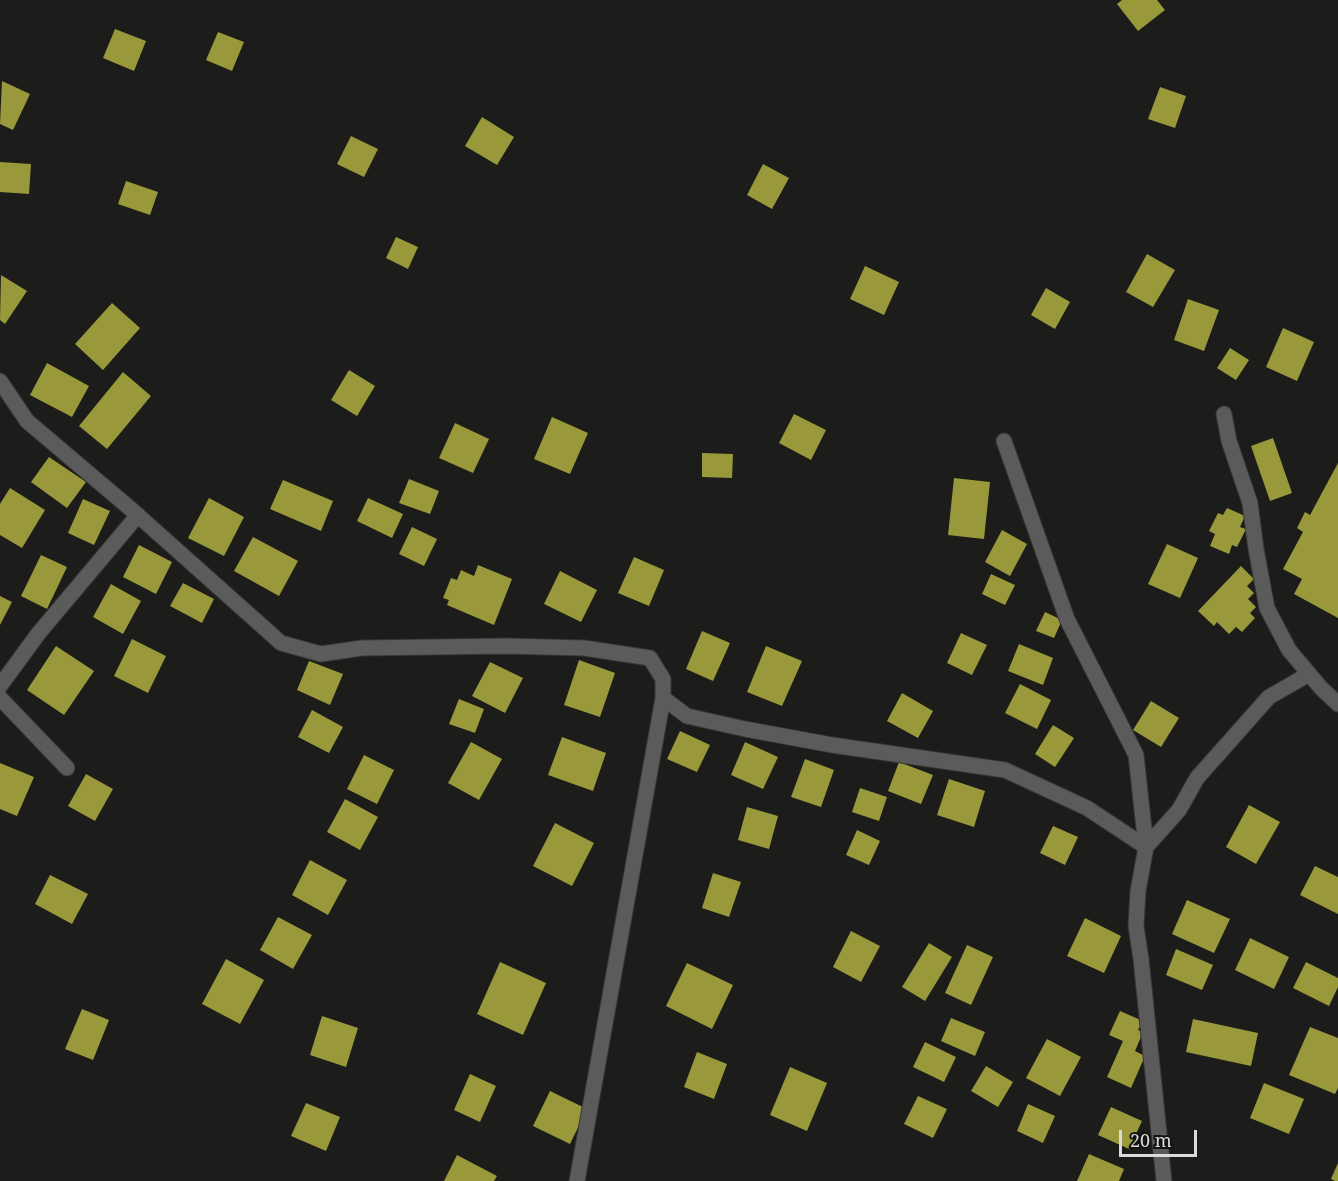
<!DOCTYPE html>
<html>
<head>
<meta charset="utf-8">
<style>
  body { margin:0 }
  #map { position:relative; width:1338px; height:1181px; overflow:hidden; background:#1c1d1a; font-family:"Noto Serif",serif }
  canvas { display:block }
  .scale { position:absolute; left:1119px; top:1130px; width:78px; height:27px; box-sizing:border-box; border:3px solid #dbdbd9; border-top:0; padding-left:8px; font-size:18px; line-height:21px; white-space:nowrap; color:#dbdbd9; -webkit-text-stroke:4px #131411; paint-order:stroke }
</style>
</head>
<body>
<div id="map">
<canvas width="1338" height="1181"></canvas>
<div class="scale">20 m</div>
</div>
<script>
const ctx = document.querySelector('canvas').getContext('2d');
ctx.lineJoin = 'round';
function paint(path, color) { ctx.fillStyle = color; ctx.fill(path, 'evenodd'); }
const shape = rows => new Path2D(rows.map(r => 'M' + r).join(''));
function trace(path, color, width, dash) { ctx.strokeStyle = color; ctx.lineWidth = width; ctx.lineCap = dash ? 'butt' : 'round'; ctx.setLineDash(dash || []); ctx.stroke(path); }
const building = shape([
  [1122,0,1157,0,1165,10,1138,31,1117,4],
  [115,29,146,41,134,71,103,58],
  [218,32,244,42,232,71,206,60],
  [2,81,30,94,13,130,0,124],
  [1160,87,1186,96,1175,128,1148,119],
  [482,117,514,137,497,165,465,146],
  [351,136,378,149,364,177,337,164],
  [0,162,31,164,29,194,0,192],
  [763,164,789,178,772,209,747,195],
  [126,181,158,192,150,215,118,204],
  [396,237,418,247,408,269,386,258],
  [1147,254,1175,270,1153,307,1126,292],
  [865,266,899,282,884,315,850,299],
  [1,275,27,291,5,324,0,320],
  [1046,288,1070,302,1055,329,1031,315],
  [1188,299,1219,310,1204,351,1174,340],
  [112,303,140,328,103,370,75,344],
  [1283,328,1314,342,1297,381,1266,367],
  [1230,348,1249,360,1236,380,1217,368],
  [47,363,89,386,72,417,30,395],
  [349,370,375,386,357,416,331,400],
  [123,372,151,396,107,449,79,426],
  [794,414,826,430,811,460,779,443],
  [552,417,588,433,570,474,534,459],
  [455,423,489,439,473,473,439,458],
  [1273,438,1292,493,1270,501,1251,446],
  [702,453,733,454,732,478,702,477],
  [49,457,86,482,67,508,31,482],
  [1338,463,1338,618,1294,594,1302,579,1283,569,1303,532,1297,528,1305,512,1310,515],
  [954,478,990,482,984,539,948,535],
  [409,479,439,491,430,514,399,503],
  [283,480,333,501,321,531,270,509],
  [10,488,45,510,22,548,0,535,0,504],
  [209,498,244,517,224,556,188,538],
  [368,498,403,514,392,538,357,521],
  [83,499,110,511,94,545,68,533],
  [1227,508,1245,516,1240,527,1246,529,1237,547,1232,545,1229,554,1210,546,1215,534,1209,531,1218,513,1223,515],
  [412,527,437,539,424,566,399,554],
  [1002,530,1027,544,1010,576,985,562],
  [253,537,298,561,279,596,234,571],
  [1167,544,1198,558,1180,598,1148,584],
  [139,545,172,562,156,594,123,577],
  [41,555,67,567,47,609,21,596],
  [634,557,664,570,649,606,618,593],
  [478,565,512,579,494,625,447,605,449,600,443,598,451,578,457,580,461,570,474,576],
  [1241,566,1254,579,1247,586,1254,593,1248,599,1256,607,1250,613,1255,618,1242,632,1236,627,1229,634,1217,622,1214,626,1198,611],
  [560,571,597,590,581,622,544,604],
  [991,574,1015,585,1005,605,982,594],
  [183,583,214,599,202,623,170,606],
  [111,584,141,601,123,634,93,617],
  [0,596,12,602,0,625],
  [1045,612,1062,620,1054,638,1036,631],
  [702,631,730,643,713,681,686,669],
  [961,633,987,645,972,675,947,663],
  [132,639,166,656,148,693,114,676],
  [1019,644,1053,658,1043,685,1008,671],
  [56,646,94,671,64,715,27,690],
  [766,646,802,661,782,706,747,692],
  [579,660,615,673,600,717,564,705],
  [309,661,343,674,330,705,297,690],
  [490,662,523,678,505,713,472,696],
  [1020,684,1051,700,1037,729,1005,713],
  [902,693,933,711,918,738,887,721],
  [459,699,484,709,475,733,449,724],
  [1151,701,1179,718,1161,747,1133,730],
  [312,710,343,727,329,753,298,737],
  [1053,725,1074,738,1055,767,1035,754],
  [680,731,710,745,697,772,667,759],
  [562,737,606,753,593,791,548,775],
  [471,742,502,759,479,800,448,783],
  [745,742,778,757,763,789,731,775],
  [364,755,394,770,377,804,347,789],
  [805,759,834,770,821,807,791,797],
  [899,762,933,775,921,804,888,791],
  [0,763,34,777,17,816,0,809],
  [86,774,113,789,95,821,68,806],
  [949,779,985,791,974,827,937,815],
  [860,788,887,797,879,821,852,812],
  [345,799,378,817,360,850,327,832],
  [1249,805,1280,822,1256,864,1226,847],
  [747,807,778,816,769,849,738,840],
  [555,823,594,843,572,886,533,866],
  [1053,826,1078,837,1065,865,1040,853],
  [857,830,880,841,869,865,846,855],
  [310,860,347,880,328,915,292,895],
  [1315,866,1338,877,1338,914,1300,895],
  [713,873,741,882,729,917,702,908],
  [50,875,88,894,72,924,35,904],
  [1187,900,1230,919,1214,953,1172,934],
  [278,917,312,935,293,969,260,950],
  [1085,918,1121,936,1104,973,1067,956],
  [851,931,880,946,861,982,833,967],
  [1250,938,1289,957,1274,989,1235,970],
  [929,943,952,957,925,1001,902,987],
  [967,945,993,957,971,1005,945,993],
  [1176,949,1213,965,1202,990,1166,975],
  [226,959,264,980,240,1024,202,1004],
  [500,962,546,983,523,1035,477,1014],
  [1306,962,1338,978,1338,987,1329,1006,1293,988],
  [687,963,733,985,712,1029,666,1006],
  [82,1009,109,1020,93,1060,65,1049],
  [1120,1011,1143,1021,1138,1030,1143,1032,1135,1051,1145,1056,1131,1088,1107,1077,1123,1041,1109,1035],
  [322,1016,358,1028,346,1067,310,1055],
  [951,1018,985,1032,975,1056,941,1041],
  [1193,1019,1258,1033,1251,1066,1186,1052],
  [1310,1027,1338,1038,1338,1088,1335,1094,1289,1075],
  [1047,1039,1081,1057,1060,1096,1026,1078],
  [925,1042,956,1057,944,1082,913,1067],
  [697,1052,727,1064,714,1099,684,1087],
  [986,1066,1013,1082,998,1107,971,1091],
  [790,1067,827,1083,807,1131,770,1115],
  [470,1074,496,1086,480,1122,454,1110],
  [1264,1083,1304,1099,1289,1134,1250,1118],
  [550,1091,587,1109,570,1144,533,1126],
  [918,1096,947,1109,933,1138,904,1124],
  [306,1103,340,1117,326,1151,291,1136],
  [1028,1104,1055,1116,1043,1143,1017,1131],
  [1111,1107,1142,1121,1129,1149,1098,1135],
  [1089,1154,1124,1169,1119,1181,1077,1181],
  [457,1155,497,1176,494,1181,444,1181],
  [1338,1163,1338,1181,1335,1181,1331,1179]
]);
const minor = shape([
  [0,381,27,421,132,510,281,643,321,654,362,648,506,646,584,648,650,658,663,679,663,698,577,1181],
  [1224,414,1229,441,1250,503,1256,549,1267,608,1289,650,1321,688,1338,704],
  [1004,441,1067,619,1136,755,1146,847,1138,891,1136,926,1141,959,1164,1181],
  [0,686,38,634,138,515],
  [0,698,67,768],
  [663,698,687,716,745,729,832,745,1005,770,1087,808,1146,847],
  [1146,847,1179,810,1197,778,1269,697,1309,674]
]);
paint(building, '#99983b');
trace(minor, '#373835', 17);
trace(minor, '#5c5b5c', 15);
</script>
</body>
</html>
